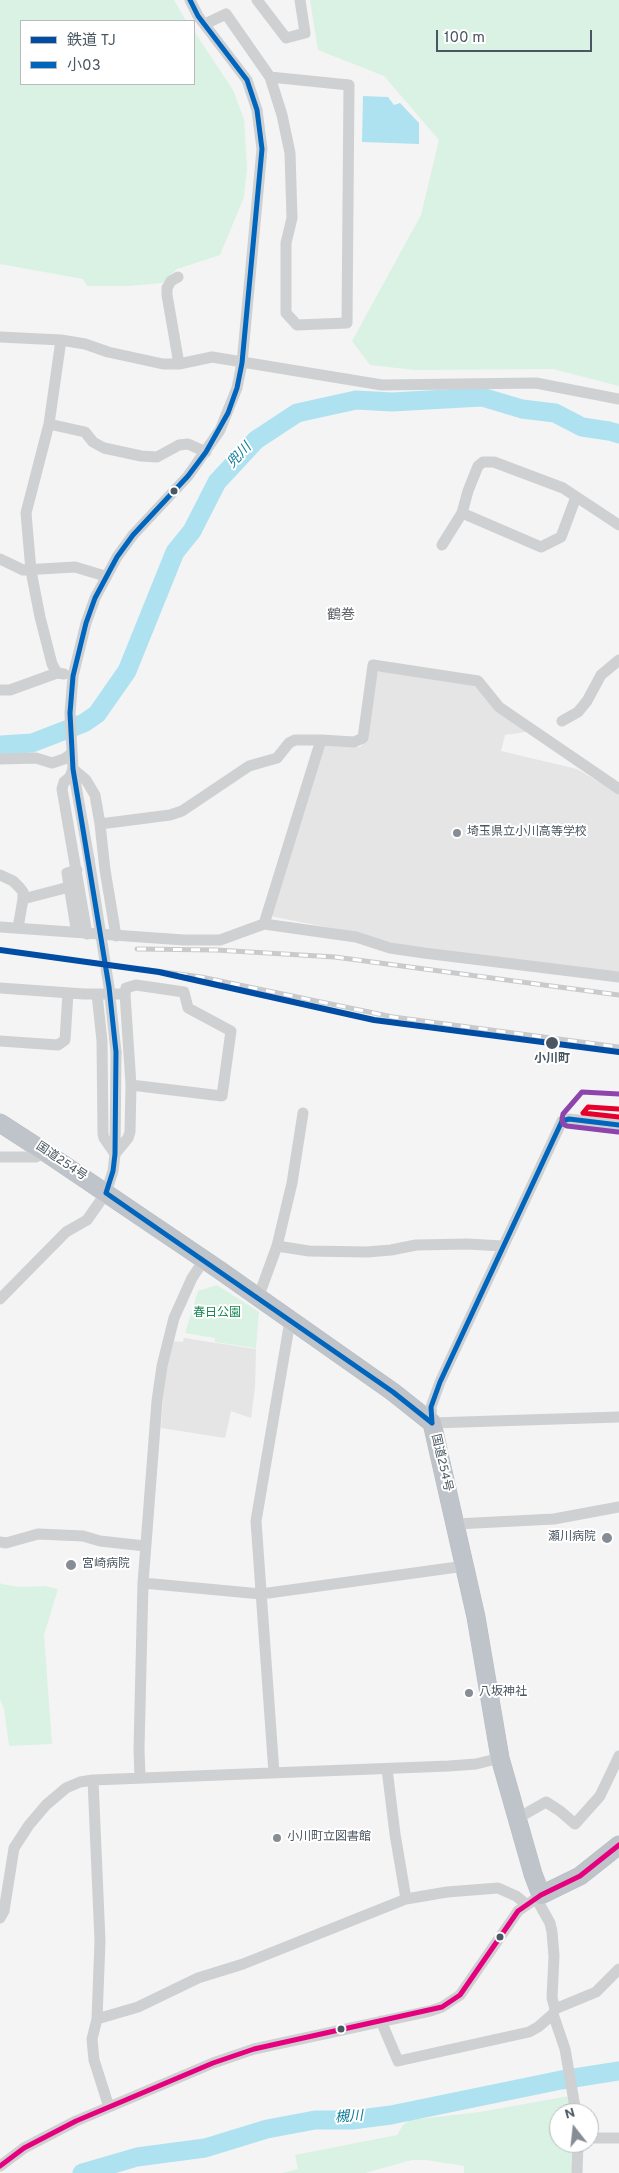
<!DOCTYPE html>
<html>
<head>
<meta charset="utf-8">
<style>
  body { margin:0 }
  #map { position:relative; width:619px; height:2173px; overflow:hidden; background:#f4f4f4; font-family:Overpass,"Noto Sans JP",sans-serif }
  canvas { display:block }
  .legend { position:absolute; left:20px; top:20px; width:175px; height:65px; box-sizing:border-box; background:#fff; border:1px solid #b7bbc0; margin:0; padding:6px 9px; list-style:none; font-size:15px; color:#4a5661 }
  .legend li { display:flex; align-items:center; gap:10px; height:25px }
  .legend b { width:25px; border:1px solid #b7bbc0 }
  .north { position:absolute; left:549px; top:2103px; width:50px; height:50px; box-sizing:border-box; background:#fff; border:1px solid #b7bbc0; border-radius:50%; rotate:344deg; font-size:14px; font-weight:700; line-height:20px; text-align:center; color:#4a5661 }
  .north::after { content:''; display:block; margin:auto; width:18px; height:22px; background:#868d94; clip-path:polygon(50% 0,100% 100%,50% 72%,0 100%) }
  .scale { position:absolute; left:436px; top:30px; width:156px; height:22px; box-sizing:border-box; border:2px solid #4a5661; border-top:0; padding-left:6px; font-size:15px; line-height:18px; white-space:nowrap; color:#4a5661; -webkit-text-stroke:4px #fff; paint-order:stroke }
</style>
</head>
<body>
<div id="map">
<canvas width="619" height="2173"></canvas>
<ul class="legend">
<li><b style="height:6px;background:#004da3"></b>鉄道 TJ</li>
<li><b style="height:6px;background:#0065bd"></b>小03</li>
</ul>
<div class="north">N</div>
<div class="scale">100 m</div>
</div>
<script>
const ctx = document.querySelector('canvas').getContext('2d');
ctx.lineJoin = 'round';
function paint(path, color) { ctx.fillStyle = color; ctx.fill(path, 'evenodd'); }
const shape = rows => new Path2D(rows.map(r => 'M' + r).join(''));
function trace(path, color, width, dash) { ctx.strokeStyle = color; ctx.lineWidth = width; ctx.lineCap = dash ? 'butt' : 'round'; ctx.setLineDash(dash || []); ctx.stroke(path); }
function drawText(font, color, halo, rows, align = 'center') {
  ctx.font = font + ' Overpass,"Noto Sans JP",sans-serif'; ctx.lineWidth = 4; ctx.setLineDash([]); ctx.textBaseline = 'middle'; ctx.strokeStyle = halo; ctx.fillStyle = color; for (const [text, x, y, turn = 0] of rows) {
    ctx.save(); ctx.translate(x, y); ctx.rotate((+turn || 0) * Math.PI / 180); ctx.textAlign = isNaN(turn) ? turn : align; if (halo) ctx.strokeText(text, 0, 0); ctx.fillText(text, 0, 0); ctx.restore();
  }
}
const education = shape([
  [380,671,469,684,478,688,526,732,505,735,501,751,577,769,619,794,619,972,410,947,336,929,270,916,322,746,327,743,360,747,367,740,376,674],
  [184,1338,256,1349,255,1387,251,1418,231,1411,225,1438,161,1428,165,1375,172,1341,183,1342]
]);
const green = shape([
  [0,0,174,0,186,21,21,21,21,84,194,84,194,31,233,90,244,119,247,167,244,197,220,255,177,269,162,283,129,286,87,286,83,279,0,264],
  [310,0,619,0,619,386,553,369,414,370,370,365,352,341,421,215,439,140,384,76,318,50],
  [217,1285,259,1312,256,1348,215,1342,215,1338,185,1333,198,1291],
  [0,1582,1,1584,20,1587,45,1586,58,1589,44,1635,52,1744,9,1746,4,1709,0,1699],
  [569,2096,572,2113,559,2113,559,2143,575,2143,572,2173,464,2173,464,2166,426,2160,412,2160,365,2173,282,2173,298,2169,295,2155,397,2135,403,2125,410,2120,480,2112]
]);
const water = shape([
  [363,96,388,97,394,105,400,103,419,123,419,144,362,142]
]);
const river = shape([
  [0,745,32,743,84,723,97,714,127,671,175,552,192,531,217,482,256,440,297,413,356,400,392,402,482,397,522,409,555,413,582,427,609,431,619,434],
  [82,2173,137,2157,205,2148,267,2129,315,2120,352,2120,391,2115,561,2080,619,2071]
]);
const minor = shape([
  [257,0,286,38,305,33,300,0],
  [205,24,226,14,270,77],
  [270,77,349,85,347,323,297,325,286,313,286,243,292,218,290,153,282,115,270,77],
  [178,277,171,281,167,288,167,295,179,364],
  [0,337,61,340,85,344,108,352,163,364,179,364,212,357,382,385,536,383,619,399],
  [49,424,85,432,93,442,104,448,141,456,157,457,179,445,188,444,206,452],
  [462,513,541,547,561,537,576,497],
  [442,545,462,513,468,491,478,466,483,462,494,462,563,488,619,525],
  [0,559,23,570,75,567,105,576],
  [57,673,52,664,40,617,31,571,26,513,49,424,61,340],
  [0,690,10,690,57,673,64,674],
  [562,721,578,712,587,701,601,675,619,660],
  [321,740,354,742,363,738,373,665,478,681,499,707,619,789],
  [0,759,36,758,52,763,64,759,71,754],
  [100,824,170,815,182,811,249,766,277,758,289,743,295,740,321,740,264,924],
  [89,859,73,769,70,713,73,676,86,623,95,598,117,557,133,535,188,476,220,430,237,388,242,363,262,149,257,110,247,80,198,16,190,0],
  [0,875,13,881,20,888,23,892,23,899],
  [0,927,184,940,220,940,264,924,356,937,390,948,424,953,619,977],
  [18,928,23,899,69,887],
  [76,928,67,873,77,870],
  [87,934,62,789,64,782,70,777,73,769,86,780,95,795,100,824,105,870,116,936],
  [0,988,84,994,125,994,126,988,136,985,184,992,188,1008,231,1031,222,1096,131,1085],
  [97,994,102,1041,103,1134,104,1138,115,1154,128,1138,130,1132,131,1085,125,994],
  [0,1041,58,1045,65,1040,68,993],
  [619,1125,569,1119,562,1121,440,1382,431,1407,432,1423,619,1417],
  [0,1157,36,1157,45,1152],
  [277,1246,309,1251,367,1252,391,1250,416,1245,467,1244,503,1246],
  [258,1298,277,1246,292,1183,303,1113],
  [0,1299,66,1232,87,1220,106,1193,113,1171,115,1154,116,1052],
  [456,1524,554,1519,619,1507],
  [0,1542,6,1543,38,1534,83,1536,100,1541,145,1546],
  [143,1583,261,1594,465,1566],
  [387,1769,395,1834,406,1899],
  [274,1773,256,1521,290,1321],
  [140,1777,139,1749,143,1583,157,1401,162,1366,174,1318,192,1278,204,1260],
  [518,1818,546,1802,560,1811,575,1824,600,1796,619,1756],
  [536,1898,550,1923,552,1932,554,1956,552,1998,555,2009,553,2014,565,2049,576,2113],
  [0,1918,4,1911,14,1848,29,1825,46,1805,66,1788,80,1782,93,1780],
  [555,2009,596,1992,619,1969],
  [97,2019,138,2007,198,1978,243,1964,406,1899,447,1892,498,1888,516,1896,526,1904],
  [381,2021,398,2061,529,2032,538,2027,553,2014],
  [109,2107,94,2060,92,2039,97,2019,100,1941,93,1780,449,1766,476,1764,500,1758],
  [589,2138,619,2138],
  [0,2166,24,2148,76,2121,213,2063,254,2049,430,2011,442,2007,460,1995,518,1911,541,1895],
  [577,2173,578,2143]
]);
const highway = shape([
  [0,1123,45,1152,218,1269,393,1392,432,1423,476,1617,500,1758,533,1874,541,1895,580,1876,619,1845]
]);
const rail = shape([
  [137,949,216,950,335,957,619,995],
  [142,969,201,977,393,1017,619,1047]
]);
const minorBridge = shape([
  [89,859,109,987,116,1052]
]);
const bus1 = shape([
  [190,0,198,16,247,80,257,110,262,149,242,363,237,388,228,413,206,452,188,476,133,535,117,557,95,598,86,623,73,676,70,713,73,769,109,987,116,1052,115,1154,113,1171,106,1193,393,1392,432,1423],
  [432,1423,431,1407,440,1382,562,1121,569,1119,619,1125]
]);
const bus2 = shape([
  [0,2166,24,2148,76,2121,213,2063,254,2049,442,2007,460,1995,518,1911,541,1895,580,1876,619,1845]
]);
const bus3 = shape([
  [618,1132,567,1126,563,1124,562,1119,563,1114,582,1092,619,1094]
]);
const bus4 = shape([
  [618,1109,588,1107,583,1113,619,1117]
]);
const rail1 = shape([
  [0,950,159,972,374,1020,619,1052]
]);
const markers = [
  [174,491,4.5,"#4a5661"],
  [457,833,5,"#868d94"],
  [552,1043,7,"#4a5661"],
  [607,1538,6,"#868d94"],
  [71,1565,6,"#868d94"],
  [469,1693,5,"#868d94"],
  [277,1838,5,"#868d94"],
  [500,1937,4.5,"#4a5661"],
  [341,2029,4.5,"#4a5661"]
];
const poiNames = [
  ["埼玉県立小川高等学校",467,833],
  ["瀬川病院",596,1538,"right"],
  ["宮崎病院",82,1565],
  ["八坂神社",479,1693],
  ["小川町立図書館",287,1838]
];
const stopNames = [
  ["小川町",552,1060]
];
const streetNames = [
  ["国道254号",61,1162,34],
  ["国道254号",441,1463,77]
];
const parkNames = [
  ["春日公園",217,1314]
];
const waterNames = [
  ["兜川",240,456,-47],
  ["槻川",349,2118,-4]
];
const neighbourhoodNames = [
  ["鶴巻",341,616]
];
paint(education, '#e6e5e6');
paint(green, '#d9f2e3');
paint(water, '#aee2f0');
trace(river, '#aee2f0', 19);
trace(highway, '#b9bec3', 19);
trace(minor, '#ced0d2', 11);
trace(highway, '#bec4c9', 18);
trace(rail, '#c9cacc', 5);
trace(rail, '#fff', 3, [9]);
trace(minorBridge, '#ced0d2', 11);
trace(bus1, '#0065bd', 5);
trace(bus2, '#e5007d', 5);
trace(bus3, '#8e44ad', 5);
trace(bus4, '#e4002b', 5);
trace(rail1, '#004da3', 6);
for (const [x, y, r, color] of markers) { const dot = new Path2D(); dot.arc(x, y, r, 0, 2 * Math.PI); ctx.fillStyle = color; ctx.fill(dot); trace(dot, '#fff', 2); }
drawText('12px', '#4a5661', '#fff', poiNames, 'left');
drawText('bold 12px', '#4a5661', '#fff', stopNames);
drawText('12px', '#4a5661', '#fff', streetNames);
drawText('12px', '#17864f', '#fff', parkNames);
drawText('italic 14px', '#0c7c9b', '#fff', waterNames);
drawText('14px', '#5f6368', '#fff', neighbourhoodNames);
</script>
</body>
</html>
